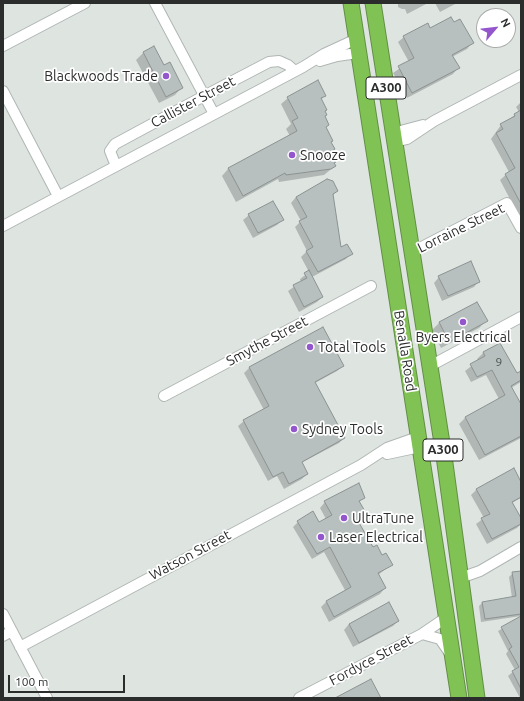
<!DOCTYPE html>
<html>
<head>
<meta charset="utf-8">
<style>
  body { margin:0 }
  #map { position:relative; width:524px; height:701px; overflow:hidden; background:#dee5e1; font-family:Ubuntu,sans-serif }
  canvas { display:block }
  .frame { position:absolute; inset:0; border:4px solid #2b2d2c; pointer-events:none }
  .north { position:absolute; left:476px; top:8px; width:40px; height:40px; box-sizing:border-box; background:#fff; border:1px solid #aaabab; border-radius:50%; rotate:62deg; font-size:11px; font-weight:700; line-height:16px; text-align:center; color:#2b2d2c }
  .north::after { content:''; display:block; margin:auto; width:14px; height:18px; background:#9456cc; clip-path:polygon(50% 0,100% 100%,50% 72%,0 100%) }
  .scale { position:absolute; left:8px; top:675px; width:117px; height:18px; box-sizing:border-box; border:2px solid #2b2d2c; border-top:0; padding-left:5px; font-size:12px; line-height:14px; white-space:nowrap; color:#2b2d2c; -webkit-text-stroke:3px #fff; paint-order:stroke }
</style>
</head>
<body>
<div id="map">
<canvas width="524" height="701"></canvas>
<div class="frame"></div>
<div class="north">N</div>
<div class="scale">100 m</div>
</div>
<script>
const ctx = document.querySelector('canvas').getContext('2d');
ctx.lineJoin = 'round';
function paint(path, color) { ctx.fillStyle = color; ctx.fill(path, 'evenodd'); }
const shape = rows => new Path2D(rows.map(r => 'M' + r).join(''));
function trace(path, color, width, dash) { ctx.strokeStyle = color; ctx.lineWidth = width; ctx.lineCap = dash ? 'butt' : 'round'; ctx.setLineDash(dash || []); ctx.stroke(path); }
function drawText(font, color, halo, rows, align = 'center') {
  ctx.font = font + ' Ubuntu,sans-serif'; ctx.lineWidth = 3.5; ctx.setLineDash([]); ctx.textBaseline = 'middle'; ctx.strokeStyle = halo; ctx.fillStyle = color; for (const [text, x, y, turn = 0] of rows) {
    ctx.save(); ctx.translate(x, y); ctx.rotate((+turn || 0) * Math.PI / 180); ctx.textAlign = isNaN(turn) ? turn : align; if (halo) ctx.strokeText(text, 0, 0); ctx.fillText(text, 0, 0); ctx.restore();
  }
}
const shadow = shape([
  [398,3,428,3,407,14,405,9,402,9,398,7],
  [435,3,457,3,440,12],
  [453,23,472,43,467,49,452,57,458,68,453,74,407,98,393,73,409,62,398,42,404,37],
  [154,47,164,66,182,87,175,95,159,103,136,60,143,53],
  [325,95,321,100,324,117,328,125,325,128,335,166,324,175,279,182,278,179,236,202,222,176,228,169,290,136,286,129,291,124,281,104,288,98],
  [521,102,521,220,500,180,509,172,491,139,501,125,519,112,516,107],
  [337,191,332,196,340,249,351,253,346,259,312,277,322,297,317,302,299,312,288,291,301,282,300,279,309,272,301,257,307,251,295,227,301,221,291,203,296,197],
  [249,215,282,220,277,225,253,238,243,220],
  [439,277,479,281,474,287,442,301,434,283],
  [477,303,486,321,479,328,441,348,432,330,439,323],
  [323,329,343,366,337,371,315,383,344,438,339,443,301,463,307,474,302,479,284,489,277,476,268,481,238,426,244,421,264,410,244,373,249,368],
  [500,344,516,375,521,372,521,382,511,388,521,407,521,438,479,460,459,424,465,418,499,399,486,375,471,382,465,371,478,361,477,359,483,353],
  [521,484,521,498,512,503,521,520,521,524,517,528,487,544,476,524,484,518,471,495,477,489],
  [364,498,359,502,365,513,358,522,372,548,391,565,378,575,385,588,380,594,329,622,321,607,326,602,346,592,324,552,312,559,293,527,298,522,319,523,326,519,320,508,325,502],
  [521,572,521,616,481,622,479,606,482,603,512,598,509,577,513,573],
  [521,618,521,698,520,698,508,676,515,670,506,654,508,651,498,631],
  [398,621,393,626,353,647,344,630,349,624]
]);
const building = shape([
  [451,17,454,22,460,19,474,43,452,55,460,68,412,93,398,66,414,58,403,36,428,23,430,28,451,17],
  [154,46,164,65,170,62,183,88,166,97,143,52,154,46],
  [318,80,326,96,321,98,327,110,325,111,327,115,325,116,329,125,326,127,333,141,331,142,335,149,331,152,336,162,334,163,336,166,331,169,286,175,285,173,243,196,228,168,297,131,292,121,298,118,287,97,318,80],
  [521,110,521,204,505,174,515,168,496,133,503,129,500,124,515,116,514,114,521,110],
  [327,179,333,181,338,191,333,194,341,247,347,244,353,254,318,272,306,251,313,247,299,221,307,217,296,197,327,179],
  [273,201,284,220,258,233,248,214,273,201],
  [471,261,480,282,448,296,438,276,471,261],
  [309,270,323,297,304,307,293,285,307,278,304,273,309,270],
  [477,302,488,321,449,342,439,322,477,302],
  [323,327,344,366,315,382,345,438,302,462,308,474,289,484,283,472,273,477,243,420,269,406,249,367,323,327],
  [500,343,517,373,521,371,521,380,511,386,521,404,521,436,485,455,465,417,505,395,492,370,477,377,470,364,485,356,483,352,500,343],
  [514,468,521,482,521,497,512,502,521,518,521,524,492,539,481,518,490,514,476,489,514,468],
  [359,483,365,498,359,501,366,513,360,516,362,519,358,521,373,547,377,545,382,555,386,553,393,565,378,573,386,588,334,617,326,601,351,587,330,547,317,554,297,521,313,511,319,522,332,515,324,501,359,483],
  [521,571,521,614,485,619,482,602,516,596,512,572,521,571],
  [389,602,399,621,359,643,349,624,389,602],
  [521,616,521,689,512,671,519,667,509,649,512,647,501,627,521,616],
  [371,679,381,698,335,698,371,679]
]);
const minor = shape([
  [155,3,214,114],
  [3,46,85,3],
  [320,61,337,56,358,53],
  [3,91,58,196],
  [393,133,423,125],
  [395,142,407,139,434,121,521,75],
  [116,166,110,151,115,144,204,96,269,62,279,61,288,65,295,71],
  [3,226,303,67,324,54,350,42,357,41],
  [412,252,507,203,521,228],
  [430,366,521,317],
  [164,396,371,286],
  [387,454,420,447],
  [460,578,480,571,521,547],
  [3,614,47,698],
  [422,634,440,639,451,655],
  [3,636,12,631],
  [20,647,361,465,387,448,418,437],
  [299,698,422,634,447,617]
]);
const highway = shape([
  [351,3,459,698],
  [373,3,444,456,477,698]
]);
const markers = [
  [166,76,4,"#9456cc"],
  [292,155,4,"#9456cc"],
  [463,322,4,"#9456cc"],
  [310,347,4,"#9456cc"],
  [294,429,4,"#9456cc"],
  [344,518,4,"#9456cc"],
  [321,537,4,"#9456cc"]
];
const numberNames = [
  ["9",499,362]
];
const shields = [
  [386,88,40],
  [443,450,40]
];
const shieldNames = [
  ["A300",386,88],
  ["A300",443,450]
];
const poiNames = [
  ["Blackwoods Trade",158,76,"right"],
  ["Snooze",300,155],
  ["Byers Electrical",463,337,"center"],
  ["Total Tools",318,347],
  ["Sydney Tools",302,429],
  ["UltraTune",352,518],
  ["Laser Electrical",329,537]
];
const streetNames = [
  ["Callister Street",193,102,-28],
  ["Lorraine Street",461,228,-26],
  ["Smythe Street",267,341,-28],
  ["Benalla Road",405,351,81],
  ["Watson Street",190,555,-28],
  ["Fordyce Street",371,660,-28]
];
paint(shadow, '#0003');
paint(building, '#b8bfbf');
trace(building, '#8b9291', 1);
trace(minor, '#b0b6b3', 12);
trace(highway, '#628e45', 17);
trace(minor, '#fff', 10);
trace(highway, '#80c253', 15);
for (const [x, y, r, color] of markers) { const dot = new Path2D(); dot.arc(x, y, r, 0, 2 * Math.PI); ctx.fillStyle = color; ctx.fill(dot); trace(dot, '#fff', 1.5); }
drawText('12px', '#4e5251', null, numberNames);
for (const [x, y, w] of shields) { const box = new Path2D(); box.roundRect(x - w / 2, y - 11, w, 22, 3); ctx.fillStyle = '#fff'; ctx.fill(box); trace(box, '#2b2d2c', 1); }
drawText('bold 13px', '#2b2d2c', null, shieldNames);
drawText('14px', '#2b2d2c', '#fff', poiNames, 'left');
drawText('14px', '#2b2d2c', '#fff', streetNames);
</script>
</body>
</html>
